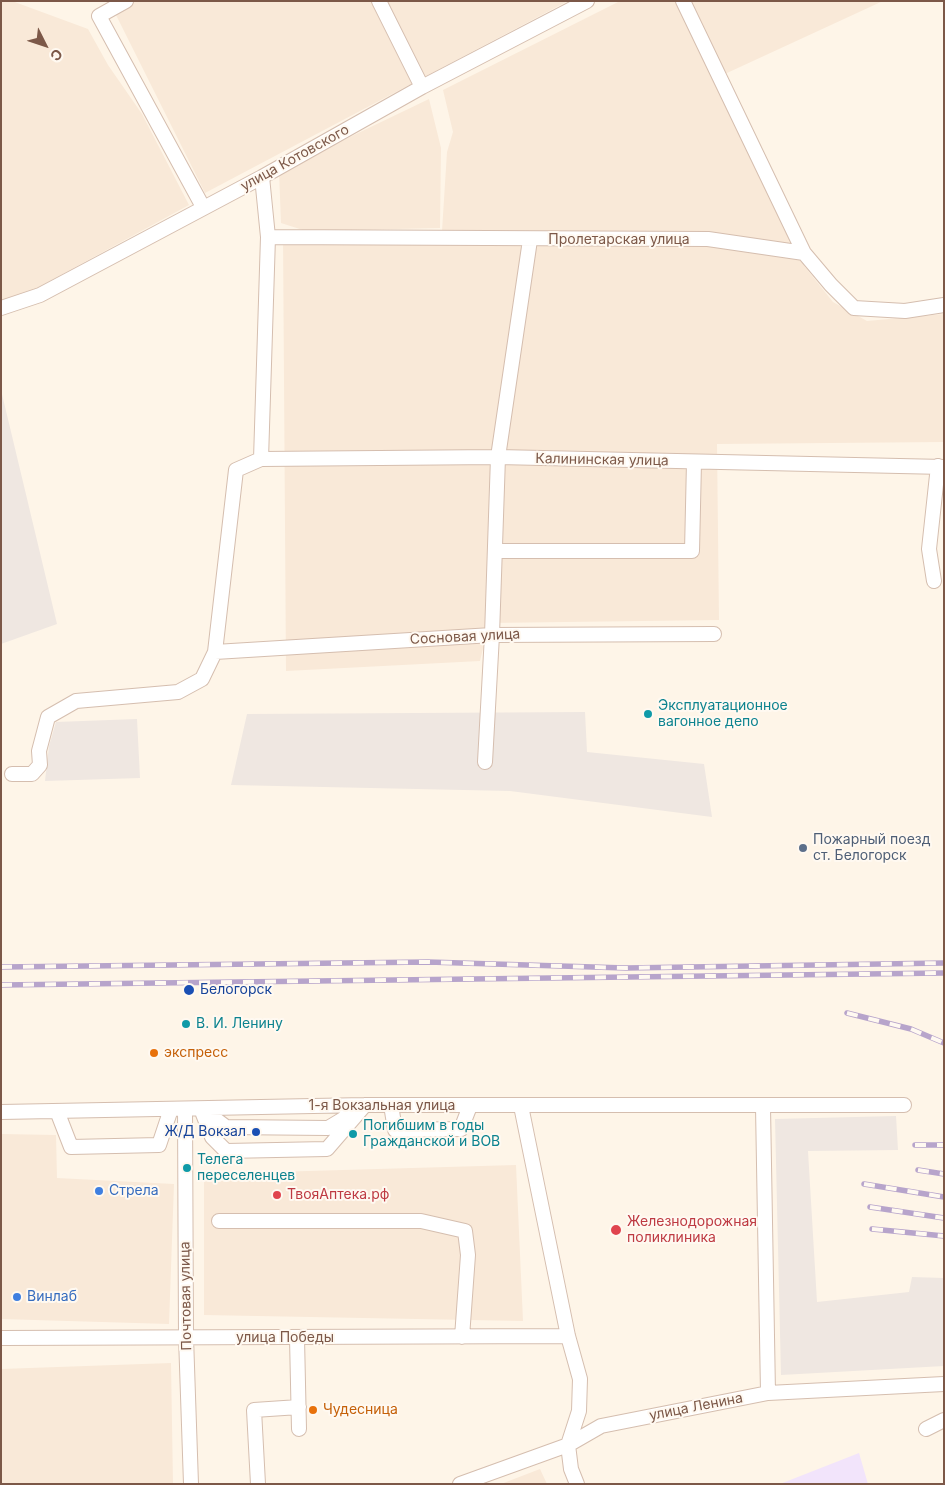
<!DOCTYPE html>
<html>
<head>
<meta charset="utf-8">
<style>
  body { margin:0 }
  #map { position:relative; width:945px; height:1485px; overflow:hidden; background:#fef5e8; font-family:Inter,sans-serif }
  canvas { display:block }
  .frame { position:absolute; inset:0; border:2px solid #7c5848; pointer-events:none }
  .north { position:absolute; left:20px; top:20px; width:50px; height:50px; -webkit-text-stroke:4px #fff9f1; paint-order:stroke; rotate:131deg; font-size:14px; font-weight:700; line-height:20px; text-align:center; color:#7c5848 }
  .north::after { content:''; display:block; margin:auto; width:18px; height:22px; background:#7c5848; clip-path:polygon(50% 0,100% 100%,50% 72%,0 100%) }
</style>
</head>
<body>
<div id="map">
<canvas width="945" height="1485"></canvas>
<div class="frame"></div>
<div class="north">С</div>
</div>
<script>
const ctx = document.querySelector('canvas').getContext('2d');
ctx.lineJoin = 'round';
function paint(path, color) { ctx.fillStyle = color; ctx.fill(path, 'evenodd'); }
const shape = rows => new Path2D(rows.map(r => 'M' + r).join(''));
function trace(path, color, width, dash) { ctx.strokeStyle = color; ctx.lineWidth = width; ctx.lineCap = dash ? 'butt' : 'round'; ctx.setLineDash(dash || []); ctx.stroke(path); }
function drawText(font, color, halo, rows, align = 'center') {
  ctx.font = font + ' Inter,sans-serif'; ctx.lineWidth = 4; ctx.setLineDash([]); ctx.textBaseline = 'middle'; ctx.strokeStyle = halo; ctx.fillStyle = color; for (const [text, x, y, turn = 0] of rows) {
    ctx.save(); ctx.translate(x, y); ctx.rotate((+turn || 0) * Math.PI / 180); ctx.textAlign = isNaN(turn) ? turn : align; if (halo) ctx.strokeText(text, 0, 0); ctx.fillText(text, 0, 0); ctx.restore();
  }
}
const residential = shape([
  [1,1,12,1,88,29,108,65,142,114,189,205,15,300,1,303],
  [109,1,568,1,205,193],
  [620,1,883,1,714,79,805,267,833,302,867,321,944,314,944,442,717,444,719,620,489,623,480,661,286,671,283,234,442,231,447,152,453,132,443,90],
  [429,99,441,148,440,228,306,231,281,223,279,171],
  [1,1134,56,1135,57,1178,174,1184,169,1324,1,1319],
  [516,1165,523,1321,204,1315,204,1174],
  [171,1363,173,1484,1,1484,1,1369],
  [540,1469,547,1484,501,1484]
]);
const industrial = shape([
  [1,390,57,624,1,644],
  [585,712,587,752,704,764,712,817,510,791,231,785,247,714],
  [137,719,140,778,45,781,49,746,56,722],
  [896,1116,898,1150,808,1151,817,1302,909,1292,912,1277,944,1278,944,1366,781,1375,775,1119]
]);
const education = shape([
  [859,1453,868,1484,780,1484]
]);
const minor = shape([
  [126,1,99,16,203,207],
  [379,1,422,87],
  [683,1,804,253],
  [268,237,708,239,804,253,831,285,854,308,905,311,944,305],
  [1,308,40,295,262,177,422,87,587,1],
  [261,459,268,237,262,177],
  [495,551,692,551,694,462],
  [934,581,929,549,938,466],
  [215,652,492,635,714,634],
  [485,762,492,635,498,457,530,240],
  [12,774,32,774,40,765,39,751,48,717,76,701,178,692,202,679,215,652,236,470,261,459,498,457,944,467],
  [391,1105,395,1130,461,1129,470,1106],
  [521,1106,568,1336,580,1379,579,1411,568,1445,571,1469,577,1484],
  [763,1107,768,1393],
  [185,1109,186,1337,191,1484],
  [201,1109,212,1137,226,1151,327,1149,365,1105],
  [202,1109,226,1127,328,1128,353,1113],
  [57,1111,71,1147,159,1145,171,1109],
  [1,1112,365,1105,904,1105],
  [219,1221,421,1221,465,1231,468,1255,462,1337],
  [1,1338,568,1336],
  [297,1338,299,1429],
  [926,1429,944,1420],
  [258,1484,254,1410,299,1407],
  [460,1484,568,1445,601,1426,768,1393,944,1384]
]);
const rail = shape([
  [1,967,428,962,626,968,944,963],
  [1,985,944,973],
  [847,1013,911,1029,944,1043],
  [915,1145,944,1145],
  [918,1170,944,1174],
  [864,1184,944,1197],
  [870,1207,944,1218],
  [872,1229,944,1236]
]);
const markers = [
  [648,714,5,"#0f9aa8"],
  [803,848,5,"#5c6f8a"],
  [189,990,6,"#1a4fb4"],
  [186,1024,5,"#0f9aa8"],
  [154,1053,5,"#e8710a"],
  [256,1132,5,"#1a4fb4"],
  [353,1134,5,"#0f9aa8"],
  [187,1168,5,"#0f9aa8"],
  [99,1191,5,"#3f7fe0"],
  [277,1195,5,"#e0444e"],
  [616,1230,6,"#e0444e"],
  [17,1297,5,"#3f7fe0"],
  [313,1410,5,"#e8710a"]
];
const streetNames = [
  ["улица Котовского",295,158,-29],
  ["Пролетарская улица",619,240],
  ["Калининская улица",602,460,1],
  ["Сосновая улица",465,637,-3],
  ["1-я Вокзальная улица",382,1106],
  ["Почтовая улица",186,1296,-91],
  ["улица Победы",285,1338],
  ["улица Ленина",696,1407,-11]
];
const cultureNames = [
  ["Эксплуатационное",658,706],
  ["вагонное депо",658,722],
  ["В. И. Ленину",196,1024],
  ["Погибшим в годы",363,1126],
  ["Гражданской и ВОВ",363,1142],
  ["Телега",197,1160],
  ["переселенцев",197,1176]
];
const serviceNames = [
  ["Пожарный поезд",813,840],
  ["ст. Белогорск",813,856]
];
const transitNames = [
  ["Белогорск",200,990],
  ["Ж/Д Вокзал",246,1132,"right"]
];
const foodNames = [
  ["экспресс",164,1053],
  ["Чудесница",323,1410]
];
const shopNames = [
  ["Стрела",109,1191],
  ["Винлаб",27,1297]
];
const healthNames = [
  ["ТвояАптека.рф",287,1195],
  ["Железнодорожная",627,1222],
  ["поликлиника",627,1238]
];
paint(residential, '#f9e9d8');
paint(industrial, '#efe7e1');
paint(education, '#f2e4fb');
trace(minor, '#d5beaf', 16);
trace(minor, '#fff', 14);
trace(rail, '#b7a4cb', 5.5);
trace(rail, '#fff9f1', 4, [11]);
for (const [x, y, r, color] of markers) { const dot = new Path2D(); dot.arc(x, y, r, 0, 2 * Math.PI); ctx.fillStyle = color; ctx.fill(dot); trace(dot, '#fff9f1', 2); }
drawText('14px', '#7c5848', '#fff9f1', streetNames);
drawText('14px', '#0d838f', '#fff9f1', cultureNames, 'left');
drawText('14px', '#4e5e75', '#fff9f1', serviceNames, 'left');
drawText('14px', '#164399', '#fff9f1', transitNames, 'left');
drawText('14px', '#c56008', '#fff9f1', foodNames, 'left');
drawText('14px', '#366cbe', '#fff9f1', shopNames, 'left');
drawText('14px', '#be3a42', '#fff9f1', healthNames, 'left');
</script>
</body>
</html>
